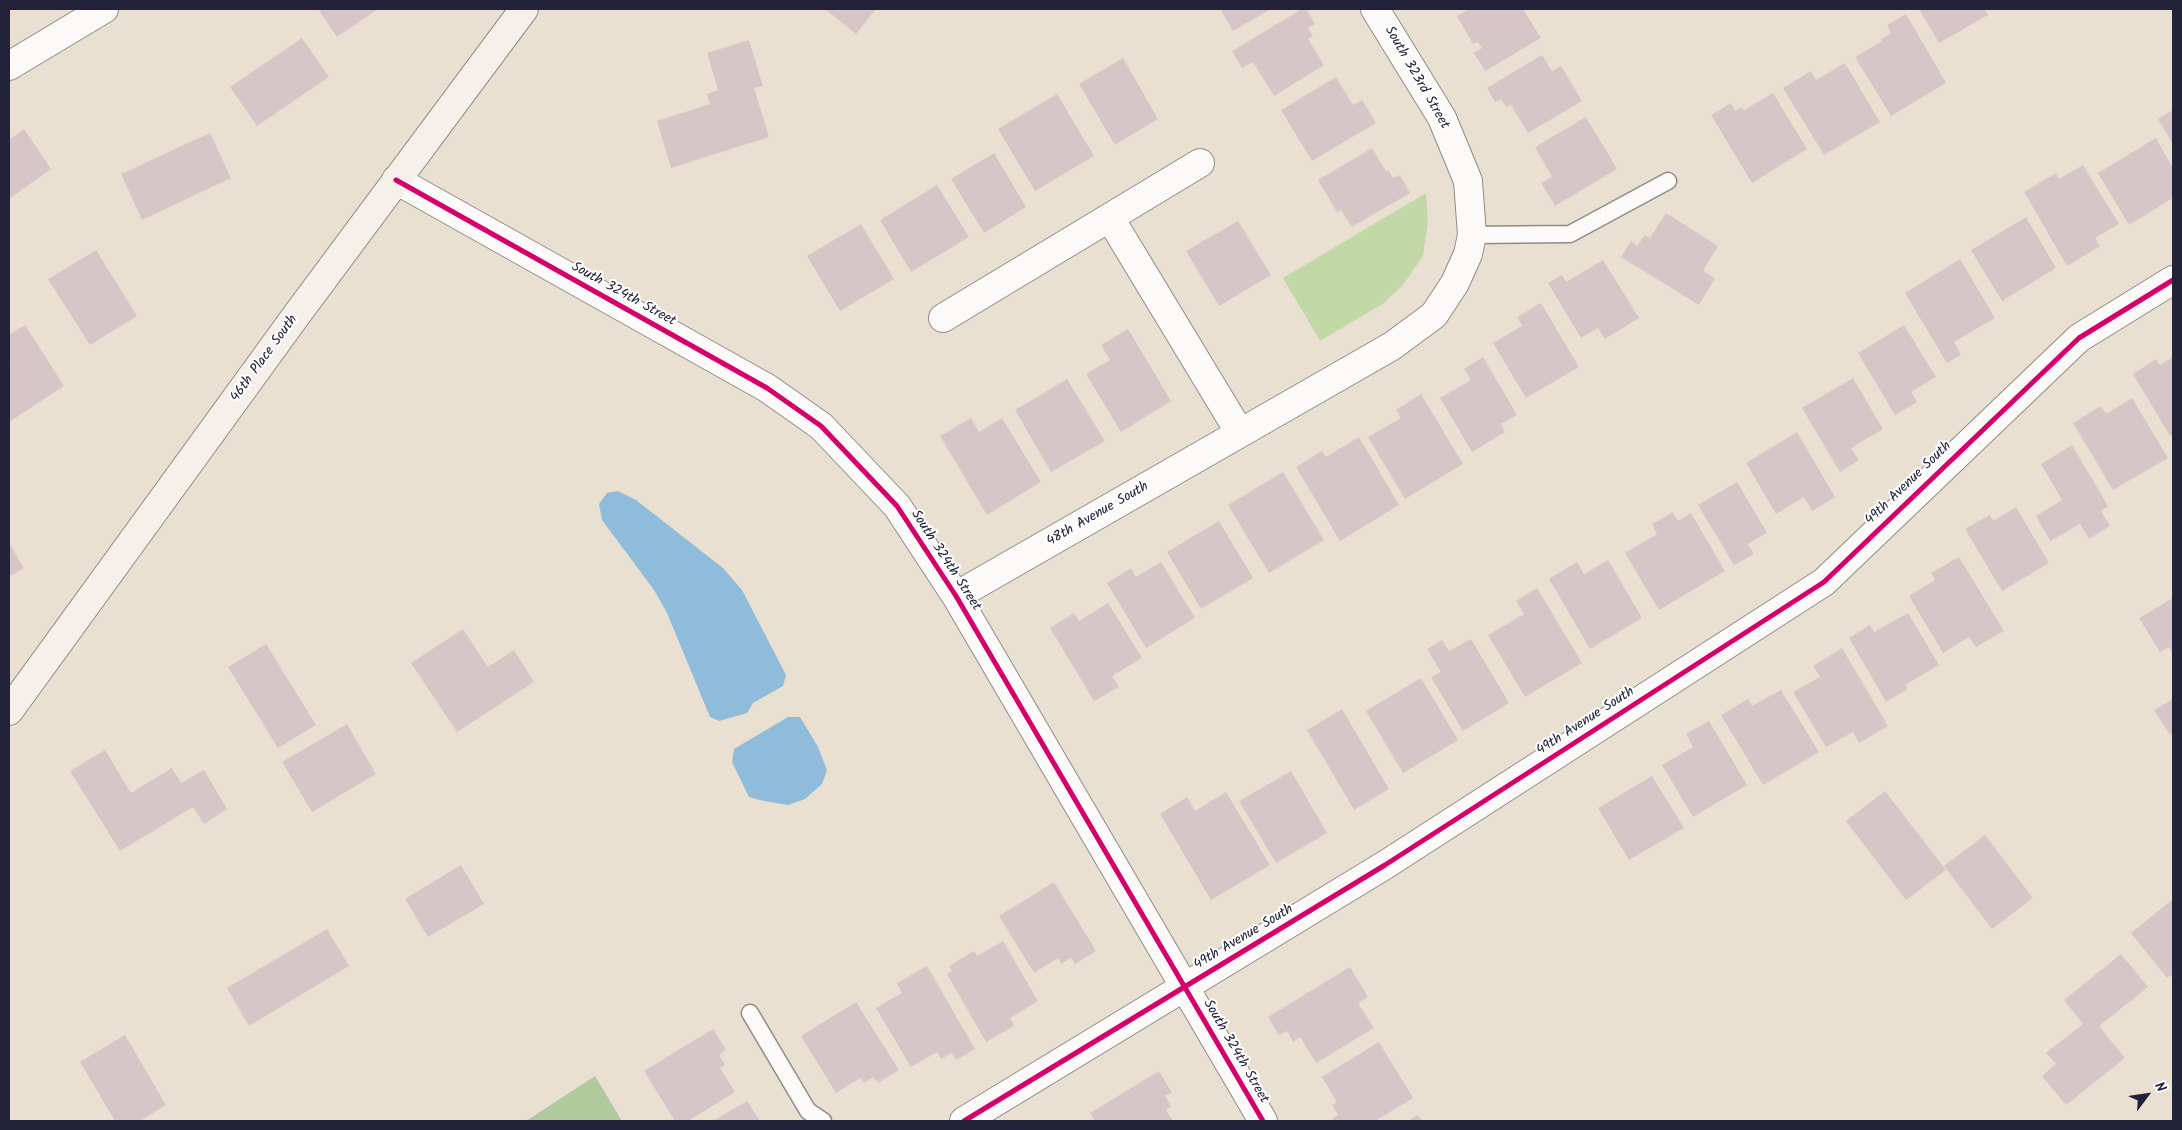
<!DOCTYPE html>
<html>
<head>
<meta charset="utf-8">
<style>
  body { margin:0 }
  #map { position:relative; width:2182px; height:1130px; overflow:hidden; background:#eae0d2; font-family:Kalam,sans-serif }
  canvas { display:block }
  .frame { position:absolute; inset:0; border:10px solid #22223b; pointer-events:none }
  .north { position:absolute; left:2122px; top:1070px; width:50px; height:50px; -webkit-text-stroke:4px #fff; paint-order:stroke; rotate:59deg; font-size:14px; font-weight:700; line-height:20px; text-align:center; color:#22223b }
  .north::after { content:''; display:block; margin:auto; width:18px; height:22px; background:#22223b; clip-path:polygon(50% 0,100% 100%,50% 72%,0 100%) }
</style>
</head>
<body>
<div id="map">
<canvas width="2182" height="1130"></canvas>
<div class="frame"></div>
<div class="north">N</div>
</div>
<script>
const ctx = document.querySelector('canvas').getContext('2d');
ctx.lineJoin = 'round';
function paint(path, color) { ctx.fillStyle = color; ctx.fill(path, 'evenodd'); }
const shape = rows => new Path2D(rows.map(r => 'M' + r).join(''));
function trace(path, color, width, dash) { ctx.strokeStyle = color; ctx.lineWidth = width; ctx.lineCap = dash ? 'butt' : 'round'; ctx.setLineDash(dash || []); ctx.stroke(path); }
function drawText(font, color, halo, rows, align = 'center') {
  ctx.font = font + ' Kalam,sans-serif'; ctx.lineWidth = 4; ctx.setLineDash([]); ctx.textBaseline = 'middle'; ctx.strokeStyle = halo; ctx.fillStyle = color; for (const [text, x, y, turn = 0] of rows) {
    ctx.save(); ctx.translate(x, y); ctx.rotate((+turn || 0) * Math.PI / 180); ctx.textAlign = isNaN(turn) ? turn : align; if (halo) ctx.strokeText(text, 0, 0); ctx.fillText(text, 0, 0); ctx.restore();
  }
}
const green = shape([
  [1426,193,1428,221,1423,256,1403,285,1384,303,1320,341,1283,278]
]);
const forest = shape([
  [595,1076,622,1121,526,1121]
]);
const water = shape([
  [618,491,636,500,723,568,742,590,786,675,783,686,753,703,747,713,719,721,710,717,667,613,654,590,602,520,599,504,607,493],
  [788,717,800,717,818,747,827,770,822,784,805,799,788,805,764,801,749,797,732,762,734,749]
]);
const building = shape([
  [318,9,378,9,337,37],
  [825,9,876,9,856,34],
  [1220,9,1271,9,1233,31],
  [1302,9,1306,9,1315,24,1308,28,1313,36,1308,39,1324,65,1274,96,1253,62,1242,68,1232,51],
  [1470,9,1523,9,1541,38,1485,71,1474,53,1482,48,1478,42,1473,44,1457,16],
  [1919,9,1984,9,1988,15,1939,43],
  [1906,14,1946,83,1891,116,1855,57,1882,41,1881,39,1891,33,1887,25],
  [302,38,329,77,257,126,230,87],
  [749,40,763,86,754,88,769,137,671,168,657,121,710,104,707,94,718,90,707,53],
  [1542,55,1552,71,1561,66,1582,101,1528,133,1511,105,1506,107,1501,99,1495,102,1487,88],
  [1123,58,1158,119,1115,145,1079,84],
  [1845,63,1880,122,1824,155,1783,88,1811,71,1816,80],
  [1336,77,1353,105,1362,100,1376,123,1312,161,1281,110],
  [1773,93,1807,149,1752,183,1711,115,1731,103,1735,111,1742,107,1744,110],
  [1057,94,1094,156,1035,191,998,129],
  [2173,110,2173,144,2158,119],
  [1586,117,1617,169,1555,206,1541,183,1552,177,1535,147],
  [24,129,51,169,9,199,9,140],
  [210,133,231,178,142,220,121,174],
  [2156,138,2173,168,2173,198,2129,225,2098,173],
  [1372,148,1386,171,1388,170,1393,178,1400,175,1410,193,1352,227,1341,210,1337,212,1318,180],
  [994,153,1026,207,984,233,951,179],
  [2083,165,2119,224,2095,238,2100,246,2067,266,2024,192,2056,173,2059,179],
  [937,185,969,237,911,272,880,220],
  [1666,213,1718,246,1703,271,1715,278,1699,305,1621,257,1631,241,1637,246,1645,235,1650,238],
  [2026,217,2056,268,2002,301,1971,250],
  [1238,221,1271,275,1219,306,1186,251],
  [861,224,894,279,840,311,807,256],
  [96,250,137,316,90,345,48,279],
  [1960,259,1995,318,1954,342,1961,355,1947,363,1905,293],
  [1603,260,1639,318,1605,339,1598,328,1581,338,1548,283,1562,275,1566,282],
  [1541,303,1579,367,1526,398,1493,343,1522,326,1517,317],
  [25,325,64,386,9,422,9,362,11,361,9,358,9,335],
  [1904,325,1936,377,1911,392,1917,402,1895,415,1858,353],
  [1128,329,1171,401,1121,432,1086,374,1110,360,1101,345],
  [1483,357,1517,415,1501,424,1505,432,1472,452,1440,398,1471,380,1464,369],
  [2173,357,2173,435,2170,436,2133,374,2156,359,2160,365],
  [1853,378,1883,429,1851,448,1859,460,1840,472,1802,408],
  [1067,379,1105,441,1051,472,1015,410],
  [1421,394,1463,464,1405,499,1368,437,1401,418,1396,410],
  [2132,398,2168,458,2113,490,2073,423,2101,406,2106,414],
  [971,418,979,432,1002,418,1041,482,987,515,940,436],
  [1797,432,1835,497,1812,511,1804,497,1776,514,1746,463],
  [1359,437,1399,505,1340,541,1296,467,1322,451,1326,457],
  [2072,445,2108,506,2101,511,2110,526,2089,539,2080,524,2050,541,2036,516,2062,500,2041,464],
  [1283,472,1324,540,1269,573,1228,505],
  [1737,482,1767,533,1748,544,1754,554,1734,565,1698,505],
  [2016,507,2049,563,2002,591,1965,529,1990,515,1993,521],
  [1673,512,1678,521,1691,513,1725,571,1659,610,1625,553,1657,534,1652,524],
  [1219,521,1253,578,1201,609,1167,552],
  [9,543,24,568,9,577],
  [1959,557,2004,631,1976,647,1969,637,1943,653,1909,596,1935,580,1931,573],
  [1608,560,1642,618,1590,649,1549,579,1577,562,1584,574],
  [1161,562,1195,618,1146,648,1107,583,1131,568,1136,577],
  [1537,588,1582,663,1525,697,1488,635,1524,614,1516,601],
  [2173,598,2173,654,2169,647,2160,652,2139,618],
  [1108,603,1142,658,1112,676,1119,687,1094,701,1050,628,1074,613,1079,621],
  [1908,613,1939,665,1905,685,1908,689,1886,702,1849,638,1870,625,1874,632],
  [463,629,488,667,514,650,534,682,457,732,411,663],
  [1471,639,1509,703,1463,731,1431,677,1441,672,1427,649,1442,640,1449,651],
  [266,644,316,725,278,748,228,667],
  [1842,648,1888,726,1859,743,1853,732,1826,747,1793,692,1820,677,1813,666],
  [1421,678,1458,740,1403,773,1366,711],
  [1781,690,1819,752,1763,785,1721,715,1748,699,1752,706],
  [2173,699,2173,733,2170,735,2154,710],
  [1342,709,1389,789,1354,810,1307,730],
  [1709,721,1747,785,1693,817,1662,765,1693,747,1686,734],
  [347,724,376,774,312,812,282,762],
  [105,750,131,793,172,768,181,783,204,770,227,809,204,824,193,807,120,851,70,771],
  [1291,771,1327,833,1276,863,1239,801],
  [1652,776,1684,828,1629,860,1598,808],
  [1885,791,1946,870,1906,900,1846,821],
  [1226,792,1270,865,1211,900,1160,814,1187,797,1195,811],
  [1985,835,2033,898,1992,929,1944,866],
  [461,865,484,904,428,937,405,899],
  [1054,882,1096,951,1075,964,1071,957,1062,964,1058,958,1034,973,999,916],
  [2173,899,2173,974,2167,978,2131,933],
  [327,929,349,966,249,1026,227,988],
  [1003,941,1038,1001,1010,1018,1014,1026,986,1042,947,974,952,971,949,966,974,951,977,956],
  [2121,954,2148,987,2099,1026,2125,1058,2066,1105,2042,1076,2056,1064,2046,1053,2083,1024,2064,1000],
  [927,966,975,1049,956,1060,952,1053,941,1059,937,1052,911,1067,876,1008,902,993,897,983],
  [1350,967,1368,997,1358,1003,1374,1028,1316,1063,1300,1037,1293,1042,1287,1031,1279,1035,1268,1017],
  [856,1002,899,1070,878,1083,874,1077,864,1083,860,1078,836,1093,801,1036],
  [713,1029,726,1050,719,1055,725,1065,720,1068,735,1092,688,1121,675,1121,644,1071],
  [125,1035,166,1105,140,1121,115,1121,80,1062],
  [1379,1042,1413,1098,1375,1121,1333,1121,1332,1119,1338,1115,1332,1105,1337,1102,1322,1077],
  [1159,1071,1172,1093,1165,1096,1171,1106,1166,1110,1173,1121,1095,1121,1090,1113],
  [747,1101,760,1121,713,1121],
  [1418,1115,1423,1121,1408,1121]
]);
const lane = shape([
  [1472,235,1570,234,1668,181],
  [750,1013,808,1111,823,1121]
]);
const street = shape([
  [9,66,104,9],
  [396,180,767,388,821,426,897,506,956,596,1263,1121],
  [1110,218,1240,433],
  [943,318,1200,163],
  [956,596,1392,346,1434,315,1455,283,1468,254,1472,235,1468,181,1442,118,1375,9],
  [964,1121,1385,865,1824,582,2079,338,2173,280]
]);
const secondary = shape([
  [9,711,298,313,524,9]
]);
const cycleway = shape([
  [396,180,767,388,821,426,897,506,956,596,1263,1121],
  [964,1121,1385,865,1824,582,2079,338,2173,280]
]);
const streetNames = [
  ["South 323rd Street",1416,78,60],
  ["South 324th Street",623,295,29],
  ["46th Place South",265,359,-54],
  ["49th Avenue South",1909,484,-44],
  ["48th Avenue South",1098,515,-30],
  ["South 324th Street",945,561,57],
  ["49th Avenue South",1586,722,-33],
  ["49th Avenue South",1244,938,-31],
  ["South 324th Street",1235,1052,60]
];
paint(green, '#c2d9a7');
paint(forest, '#b0c99d');
paint(water, '#8fbcda');
paint(building, '#d7c6c7');
trace(lane, '#908b87', 19);
trace(street, '#908b87', 30);
trace(secondary, '#908b87', 30);
trace(lane, '#fcfaf8', 16);
trace(street, '#fcfaf8', 28);
trace(secondary, '#f5f0ea', 28);
trace(cycleway, '#d6006c', 5);
drawText('14px', '#22223b', '#fff', streetNames);
</script>
</body>
</html>
